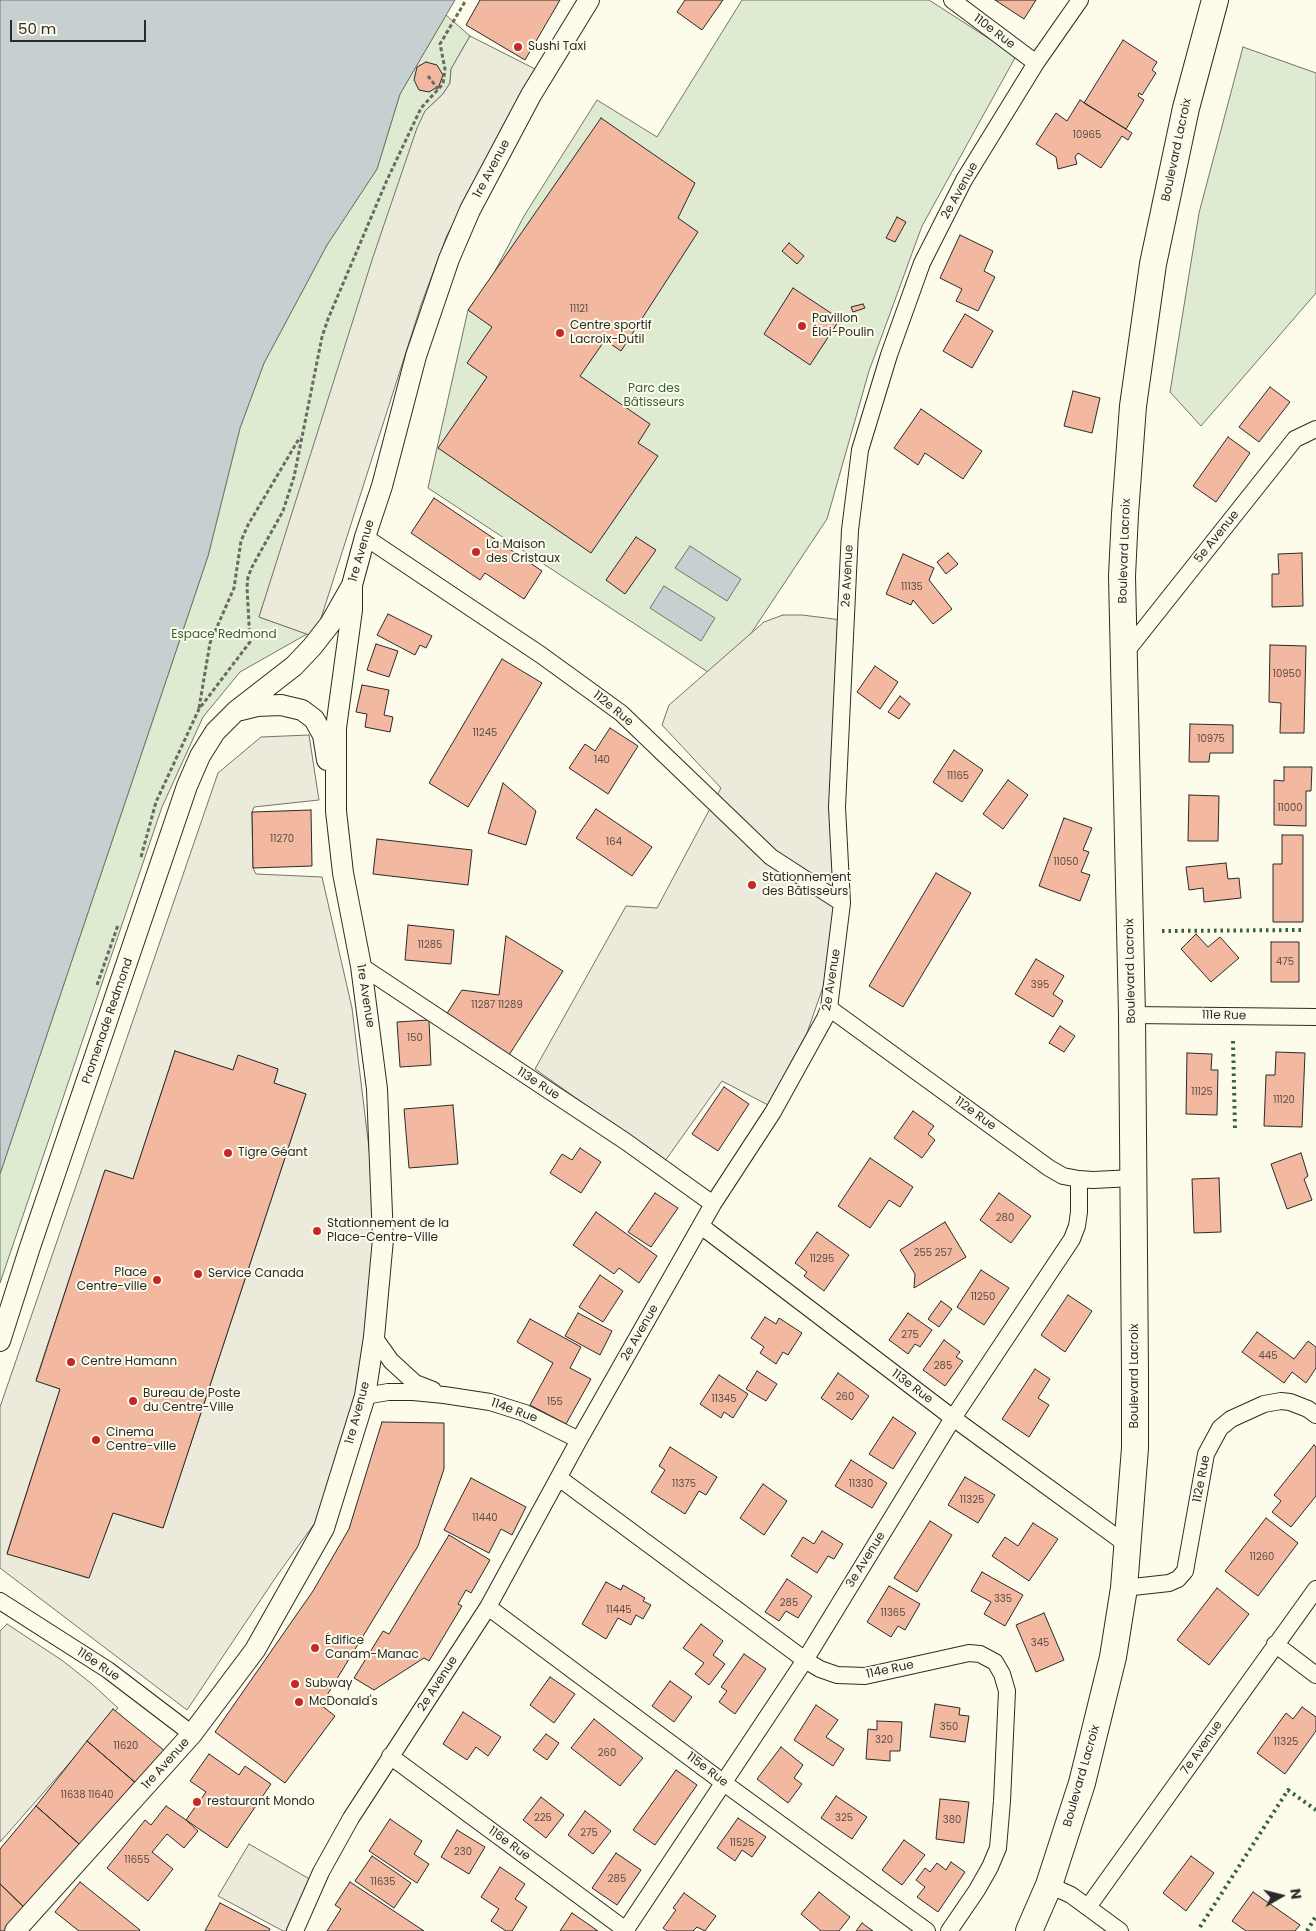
<!DOCTYPE html>
<html>
<head>
<meta charset="utf-8">
<style>
  body { margin:0 }
  #map { position:relative; width:1316px; height:1931px; overflow:hidden; background:#fdfbea; font-family:Poppins,sans-serif }
  canvas { display:block }
  .north { position:absolute; left:1256px; top:1871px; width:50px; height:50px; -webkit-text-stroke:4px #fdfbea; paint-order:stroke; rotate:82deg; font-size:14px; font-weight:700; line-height:20px; text-align:center; color:#2b2b2b }
  .north::after { content:''; display:block; margin:auto; width:18px; height:22px; background:#2b2b2b; clip-path:polygon(50% 0,100% 100%,50% 72%,0 100%) }
  .scale { position:absolute; left:10px; top:20px; width:136px; height:22px; box-sizing:border-box; border:2px solid #2b2b2b; border-top:0; padding-left:6px; font-size:15px; line-height:18px; white-space:nowrap; color:#2b2b2b; -webkit-text-stroke:4px #fdfbea; paint-order:stroke }
</style>
</head>
<body>
<div id="map">
<canvas width="1316" height="1931"></canvas>
<div class="north">N</div>
<div class="scale">50 m</div>
</div>
<script>
const ctx = document.querySelector('canvas').getContext('2d');
ctx.lineJoin = 'round';
function paint(path, color) { ctx.fillStyle = color; ctx.fill(path, 'evenodd'); }
const shape = rows => new Path2D(rows.map(r => 'M' + r).join(''));
function trace(path, color, width, dash) { ctx.strokeStyle = color; ctx.lineWidth = width; ctx.lineCap = dash ? 'butt' : 'round'; ctx.setLineDash(dash || []); ctx.stroke(path); }
function drawText(font, color, halo, rows, align = 'center') {
  ctx.font = font + ' Poppins,sans-serif'; ctx.lineWidth = 4; ctx.setLineDash([]); ctx.textBaseline = 'middle'; ctx.strokeStyle = halo; ctx.fillStyle = color; for (const [text, x, y, turn = 0] of rows) {
    ctx.save(); ctx.translate(x, y); ctx.rotate((+turn || 0) * Math.PI / 180); ctx.textAlign = isNaN(turn) ? turn : align; if (halo) ctx.strokeText(text, 0, 0); ctx.fillText(text, 0, 0); ctx.restore();
  }
}
const green = shape([
  [742,0,929,0,1016,56,922,226,869,371,827,519,720,680,428,488,468,310,486,288,524,216,597,100,657,137,742,0],
  [446,15,470,36,451,69,450,83,443,94,425,111,259,617,307,634,240,672,203,717,162,807,0,1283,0,1174,208,556,240,428,264,363,327,245,377,169,400,94,446,15],
  [1243,47,1316,73,1316,293,1201,426,1170,392,1199,213,1243,47]
]);
const parking = shape([
  [470,36,539,71,447,235,421,305,315,637,259,617,373,257,417,128,425,111,443,94,450,83,451,69,470,36],
  [783,615,802,615,842,620,833,938,824,984,807,1033,768,1105,722,1081,665,1161,535,1069,626,906,657,908,721,788,662,725,669,705,764,622,783,615],
  [309,735,319,800,254,807,252,812,253,868,256,874,322,877,352,1008,371,1165,375,1282,357,1406,317,1520,278,1574,187,1710,0,1568,0,1407,218,773,261,737,309,735],
  [175,1051,233,1070,238,1056,278,1069,274,1083,306,1094,163,1528,113,1513,88,1578,7,1553,60,1389,36,1380,105,1170,133,1179,175,1051],
  [7,1624,63,1661,92,1684,118,1708,0,1842,0,1631,7,1624],
  [249,1844,313,1881,286,1931,283,1931,218,1896,249,1844]
]);
const water = shape([
  [0,0,455,0,400,94,377,169,327,245,264,363,240,428,208,556,0,1174,0,0],
  [690,546,741,579,727,601,675,568,690,546],
  [664,586,715,618,701,641,650,608,664,586]
]);
const building = shape([
  [480,0,560,0,525,60,466,25,480,0],
  [685,0,723,0,702,30,677,12,685,0],
  [995,0,1036,0,1024,19,995,0],
  [1123,40,1157,62,1152,70,1156,73,1142,95,1139,93,1138,96,1144,100,1126,129,1084,103,1123,40],
  [426,62,437,65,443,75,439,86,429,92,419,90,414,80,417,67,426,62],
  [1080,100,1132,133,1128,140,1122,136,1101,168,1078,153,1075,157,1077,164,1058,169,1056,157,1036,144,1056,113,1067,121,1080,100],
  [601,118,695,183,678,218,698,232,621,351,605,340,580,376,650,424,638,443,658,456,591,553,438,448,487,377,467,363,492,327,468,310,601,118],
  [897,217,906,222,895,242,886,238,897,217],
  [960,235,993,251,984,271,995,277,978,311,956,301,962,289,940,278,960,235],
  [789,243,804,256,797,264,782,251,789,243],
  [793,288,840,319,810,365,764,334,793,288],
  [863,304,865,308,853,312,851,307,863,304],
  [965,314,993,331,972,368,943,351,965,314],
  [1270,387,1290,402,1259,442,1239,427,1270,387],
  [1073,391,1100,398,1092,433,1064,426,1073,391],
  [921,409,982,451,963,479,925,453,918,465,894,448,921,409],
  [1228,437,1250,453,1216,502,1193,486,1228,437],
  [434,498,542,571,524,599,485,573,480,580,411,533,434,498],
  [636,537,656,550,625,594,606,580,636,537],
  [948,553,958,564,946,574,937,562,948,553],
  [1302,553,1303,606,1272,607,1272,574,1279,574,1278,554,1302,553],
  [903,554,934,568,929,580,952,609,933,624,913,600,911,605,886,594,903,554],
  [388,614,432,636,426,648,420,645,415,655,377,635,388,614],
  [376,644,398,651,389,677,367,670,376,644],
  [1270,645,1306,646,1304,733,1280,733,1281,703,1269,702,1270,645],
  [502,659,542,683,468,807,429,783,502,659],
  [875,666,898,682,880,709,857,692,875,666],
  [362,685,389,690,384,715,393,717,390,732,365,727,367,714,356,712,362,685],
  [900,696,910,704,899,719,888,712,900,696],
  [1190,724,1233,725,1233,753,1210,753,1209,762,1189,762,1190,724],
  [610,728,638,746,608,794,569,768,585,744,595,751,610,728],
  [954,750,983,770,962,802,933,782,954,750],
  [1284,767,1312,767,1311,791,1306,791,1306,826,1274,825,1274,780,1284,781,1284,767],
  [1008,780,1028,795,1003,829,983,814,1008,780],
  [503,783,536,811,526,845,488,833,503,783],
  [1189,795,1219,796,1218,841,1188,841,1189,795],
  [596,809,652,847,632,876,576,838,596,809],
  [311,810,312,866,253,868,252,812,311,810],
  [1064,818,1092,828,1083,850,1089,852,1081,872,1090,875,1080,901,1039,886,1064,818],
  [1282,835,1303,835,1303,922,1273,922,1273,864,1282,864,1282,835],
  [377,839,472,850,468,885,373,874,377,839],
  [1226,863,1228,879,1239,878,1241,898,1204,902,1203,888,1189,890,1186,867,1226,863],
  [936,873,971,893,903,1007,869,986,936,873],
  [408,925,454,930,451,964,405,960,408,925],
  [1196,934,1208,947,1220,937,1239,958,1211,982,1181,949,1196,934],
  [506,936,563,971,509,1055,446,1015,462,990,499,995,506,936],
  [1271,942,1299,942,1299,982,1271,982,1271,942],
  [1036,959,1064,976,1053,994,1063,1001,1053,1017,1015,994,1036,959],
  [429,1020,431,1065,400,1067,397,1022,429,1020],
  [1060,1026,1075,1036,1064,1052,1049,1043,1060,1026],
  [175,1051,233,1070,238,1055,278,1069,274,1083,306,1094,163,1528,113,1513,89,1578,7,1554,60,1389,36,1381,105,1170,133,1179,175,1051],
  [1276,1052,1305,1053,1302,1127,1264,1126,1266,1075,1275,1075,1276,1052],
  [1187,1053,1212,1054,1211,1070,1218,1070,1217,1115,1186,1114,1187,1053],
  [724,1087,749,1104,718,1151,692,1134,724,1087],
  [453,1105,458,1164,409,1168,404,1109,453,1105],
  [913,1111,934,1126,928,1134,935,1140,922,1158,894,1138,913,1111],
  [580,1148,601,1162,581,1193,550,1173,562,1154,572,1160,580,1148],
  [1301,1153,1308,1176,1304,1179,1312,1200,1287,1209,1271,1164,1301,1153],
  [870,1158,913,1187,900,1207,889,1200,870,1228,838,1206,870,1158],
  [1219,1178,1221,1232,1194,1233,1192,1179,1219,1178],
  [655,1193,678,1208,651,1247,628,1232,655,1193],
  [999,1193,1031,1216,1011,1243,980,1220,999,1193],
  [596,1212,657,1256,639,1283,619,1268,614,1274,573,1245,596,1212],
  [945,1222,966,1257,914,1288,915,1274,900,1250,945,1222],
  [817,1232,849,1255,824,1291,804,1276,807,1272,795,1263,817,1232],
  [981,1270,1009,1288,984,1325,957,1307,981,1270],
  [600,1275,623,1291,603,1322,579,1307,600,1275],
  [1068,1295,1092,1311,1065,1352,1041,1335,1068,1295],
  [941,1301,952,1309,939,1327,928,1319,941,1301],
  [578,1313,612,1331,600,1355,565,1336,578,1313],
  [908,1313,932,1330,920,1347,915,1344,908,1354,889,1340,908,1313],
  [765,1317,776,1324,779,1318,802,1333,788,1355,783,1352,776,1364,760,1353,764,1347,751,1338,765,1317],
  [530,1319,581,1347,570,1368,591,1379,566,1424,530,1405,553,1363,517,1342,530,1319],
  [1257,1332,1294,1359,1308,1341,1316,1347,1316,1368,1306,1383,1292,1372,1284,1383,1242,1352,1257,1332],
  [944,1340,960,1352,956,1357,963,1361,945,1386,923,1370,944,1340],
  [1035,1369,1050,1379,1038,1398,1049,1405,1029,1437,1002,1419,1035,1369],
  [757,1371,777,1384,766,1401,746,1389,757,1371],
  [838,1373,869,1396,852,1420,821,1398,838,1373],
  [719,1375,748,1394,733,1418,724,1412,721,1418,700,1404,719,1375],
  [893,1417,916,1433,893,1469,869,1454,893,1417],
  [382,1422,444,1423,444,1469,418,1546,321,1705,335,1716,285,1783,215,1732,313,1591,349,1529,382,1422],
  [1314,1445,1316,1447,1316,1496,1291,1527,1272,1512,1281,1501,1274,1495,1314,1445],
  [670,1447,717,1477,706,1495,699,1491,685,1514,651,1492,665,1470,659,1466,670,1447],
  [851,1460,887,1483,872,1508,835,1486,851,1460],
  [965,1477,995,1495,978,1523,948,1505,965,1477],
  [471,1478,526,1507,512,1535,501,1529,489,1553,444,1530,471,1478],
  [763,1484,787,1501,764,1535,740,1518,763,1484],
  [1266,1518,1298,1543,1258,1596,1225,1571,1266,1518],
  [930,1521,952,1535,917,1592,894,1578,930,1521],
  [1033,1523,1058,1539,1029,1581,992,1556,1005,1537,1018,1546,1033,1523],
  [822,1531,843,1544,834,1559,828,1556,817,1573,791,1556,803,1537,814,1544,822,1531],
  [449,1535,490,1560,471,1593,466,1590,458,1604,462,1606,429,1661,424,1658,374,1690,354,1678,383,1631,389,1634,449,1535],
  [982,1572,1023,1595,1005,1626,984,1614,991,1602,971,1591,982,1572],
  [787,1579,812,1596,798,1618,786,1611,779,1621,765,1612,787,1579],
  [606,1582,621,1590,623,1585,645,1598,643,1601,651,1605,643,1619,636,1615,631,1625,618,1618,606,1639,582,1624,606,1582],
  [889,1586,920,1604,905,1630,898,1626,891,1637,867,1622,889,1586],
  [1217,1588,1249,1614,1209,1665,1177,1640,1217,1588],
  [1044,1613,1064,1660,1036,1672,1016,1625,1044,1613],
  [701,1624,723,1641,713,1655,725,1664,709,1685,695,1674,704,1663,683,1648,701,1624],
  [744,1654,766,1669,735,1714,719,1702,727,1691,721,1687,744,1654],
  [550,1677,575,1694,554,1723,530,1705,550,1677],
  [670,1681,692,1697,674,1722,652,1706,670,1681],
  [935,1704,960,1708,959,1715,969,1716,965,1742,930,1737,935,1704],
  [816,1705,838,1720,826,1737,844,1749,833,1766,794,1740,816,1705],
  [1302,1707,1316,1717,1316,1731,1285,1774,1257,1753,1286,1713,1293,1719,1302,1707],
  [113,1709,165,1751,137,1784,87,1741,113,1709],
  [463,1712,501,1737,488,1756,476,1747,467,1760,443,1744,463,1712],
  [594,1719,643,1758,620,1786,571,1748,594,1719],
  [877,1721,902,1722,900,1751,890,1751,890,1761,866,1759,868,1729,877,1730,877,1721],
  [546,1734,559,1743,547,1760,533,1750,546,1734],
  [87,1741,137,1784,86,1850,36,1806,87,1741],
  [781,1747,803,1765,794,1778,802,1784,788,1803,757,1779,781,1747],
  [209,1754,239,1775,245,1766,271,1784,227,1848,186,1820,206,1792,190,1781,209,1754],
  [676,1770,697,1785,655,1845,633,1830,676,1770],
  [836,1796,867,1817,852,1839,821,1818,836,1796],
  [541,1797,564,1815,546,1838,523,1820,541,1797],
  [940,1799,969,1802,964,1843,936,1839,940,1799],
  [36,1806,86,1850,28,1911,0,1884,0,1849,36,1806],
  [166,1806,186,1820,198,1831,184,1848,167,1834,152,1852,173,1869,148,1901,107,1868,145,1820,151,1825,166,1806],
  [585,1811,611,1831,593,1854,568,1835,585,1811],
  [738,1818,766,1837,752,1857,742,1850,735,1861,717,1848,738,1818],
  [390,1819,422,1841,414,1854,429,1864,417,1883,369,1851,390,1819],
  [457,1830,485,1847,469,1874,441,1857,457,1830],
  [904,1840,925,1855,902,1885,882,1870,904,1840],
  [616,1853,641,1870,617,1905,592,1888,616,1853],
  [372,1856,411,1883,394,1908,355,1881,372,1856],
  [1191,1856,1214,1873,1186,1911,1163,1893,1191,1856],
  [951,1862,965,1872,938,1912,917,1897,925,1887,916,1880,925,1868,930,1872,937,1863,946,1870,951,1862],
  [500,1867,525,1884,515,1899,527,1907,512,1931,506,1931,491,1921,499,1909,481,1897,500,1867],
  [80,1882,140,1930,139,1931,79,1931,55,1912,80,1882],
  [350,1882,424,1931,327,1931,341,1909,335,1905,350,1882],
  [0,1884,28,1911,9,1931,0,1931,0,1884],
  [819,1892,850,1917,839,1931,821,1931,801,1914,819,1892],
  [1253,1892,1300,1925,1295,1931,1246,1931,1232,1921,1253,1892],
  [684,1893,716,1916,705,1931,697,1927,693,1931,667,1931,663,1928,676,1910,673,1908,684,1893],
  [220,1903,270,1929,269,1931,205,1931,220,1903],
  [572,1913,598,1931,560,1931,572,1913],
  [862,1923,873,1931,856,1931,862,1923]
]);
const path = shape([
  [428,76,438,89],
  [199,708,210,643,234,588,241,541,248,525,300,437],
  [141,857,156,802,199,709,250,642,247,587,248,577,252,567,283,511,294,477,322,337,328,319,387,180,421,108,443,84,445,69,440,44,466,0],
  [97,985,118,925]
]);
const minor = shape([
  [952,0,1036,63],
  [365,537,541,655,621,713,771,857,842,903],
  [1125,653,1295,439,1316,429],
  [361,966,625,1141,713,1204],
  [829,1008,1049,1168,1063,1176,1079,1179,1093,1180,1134,1178],
  [1132,1015,1316,1017],
  [701,1226,953,1418,1126,1544],
  [374,1337,391,1361,415,1383,433,1390],
  [365,1396,388,1392,413,1392,444,1395,490,1402,525,1413,579,1440],
  [559,1478,805,1660,820,1669,837,1675,865,1676,969,1653,980,1654,995,1662,1002,1674,1007,1691,1002,1801,998,1848,990,1867,977,1890,949,1931],
  [1124,1588,1169,1583,1178,1579,1185,1571,1206,1454,1220,1428,1231,1419,1264,1404,1281,1401,1290,1402,1308,1409,1316,1415],
  [0,1601,108,1670,192,1734],
  [488,1607,724,1783,927,1931],
  [1275,1644,1316,1675],
  [390,1756,627,1931],
  [1049,1885,1071,1895,1120,1931],
  [1088,1907,1316,1589],
  [295,1931,321,1872,351,1818,488,1607,579,1440,713,1204,773,1112,825,1018,829,1008,842,903,837,807,850,530,860,450,889,355,922,263,964,180,1036,63,1080,0],
  [625,1931,805,1660,953,1418,1072,1239,1077,1226,1079,1212,1079,1179]
]);
const tertiary = shape([
  [241,710,257,706,281,705,302,710,314,719,323,735,327,760],
  [0,1341,30,1247,187,786,200,756,215,732,236,711,294,666,312,647,330,624,351,587],
  [15,1931,192,1734,255,1650,324,1528,365,1396,374,1337,383,1239,377,1089,361,966,343,873,336,811,336,728,352,610,352,585,365,537,382,486,416,356,449,259,470,210,531,95,589,0]
]);
const primary = shape([
  [1029,1931,1049,1885,1082,1783,1113,1657,1124,1588,1135,1448,1135,1373,1132,1015,1122,576,1125,514,1133,406,1153,264,1186,108,1215,0]
]);
const hedge = shape([
  [1162,931,1303,930],
  [1233,1041,1235,1129],
  [1200,1927,1288,1790,1316,1810],
  [1307,1931,1316,1916]
]);
const markers = [
  [518,47,5,"#c62828"],
  [802,326,5,"#c62828"],
  [560,333,5,"#c62828"],
  [476,552,5,"#c62828"],
  [752,885,5,"#c62828"],
  [228,1153,5,"#c62828"],
  [317,1231,5,"#c62828"],
  [198,1274,5,"#c62828"],
  [157,1280,5,"#c62828"],
  [71,1362,5,"#c62828"],
  [133,1401,5,"#c62828"],
  [96,1440,5,"#c62828"],
  [315,1648,5,"#c62828"],
  [295,1684,5,"#c62828"],
  [299,1702,5,"#c62828"],
  [197,1802,5,"#c62828"]
];
const numberNames = [
  ["10965",1087,135],
  ["11121",579,309],
  ["11135",912,587],
  ["10950",1287,674],
  ["11245",485,733],
  ["10975",1211,739],
  ["140",602,760],
  ["11165",958,776],
  ["11000",1290,808],
  ["11270",282,839],
  ["164",614,842],
  ["11050",1066,862],
  ["11285",430,945],
  ["475",1285,962],
  ["395",1040,985],
  ["11287 11289",497,1005],
  ["150",415,1038],
  ["11125",1202,1092],
  ["11120",1284,1100],
  ["280",1005,1218],
  ["255 257",933,1253],
  ["11295",822,1259],
  ["11250",983,1297],
  ["275",910,1335],
  ["445",1268,1356],
  ["285",943,1366],
  ["260",845,1397],
  ["11345",724,1399],
  ["155",555,1402],
  ["11375",684,1484],
  ["11330",861,1484],
  ["11325",972,1500],
  ["11440",485,1518],
  ["11260",1262,1557],
  ["335",1003,1599],
  ["285",789,1603],
  ["11445",619,1610],
  ["11365",893,1613],
  ["345",1040,1643],
  ["350",949,1727],
  ["320",884,1740],
  ["11325",1286,1742],
  ["11620",126,1746],
  ["260",607,1753],
  ["11638 11640",87,1795],
  ["225",543,1818],
  ["325",844,1818],
  ["380",952,1820],
  ["275",589,1833],
  ["11525",742,1843],
  ["230",463,1852],
  ["11655",137,1860],
  ["285",617,1879],
  ["11635",383,1882]
];
const streetNames = [
  ["110e Rue",994,32,37],
  ["Boulevard Lacroix",1177,150,-78],
  ["1re Avenue",492,169,-62],
  ["2e Avenue",960,191,-61],
  ["5e Avenue",1217,537,-51],
  ["1re Avenue",362,551,-74],
  ["Boulevard Lacroix",1125,551,-88],
  ["2e Avenue",848,576,-87],
  ["112e Rue",613,709,39],
  ["Boulevard Lacroix",1131,971,-91],
  ["2e Avenue",832,980,-81],
  ["1re Avenue",365,996,81],
  ["111e Rue",1224,1016,1],
  ["Promenade Redmond",108,1021,-71],
  ["113e Rue",538,1084,33],
  ["112e Rue",975,1114,36],
  ["2e Avenue",640,1333,-60],
  ["Boulevard Lacroix",1135,1376,-90],
  ["113e Rue",912,1387,37],
  ["114e Rue",514,1411,20],
  ["1re Avenue",358,1413,-75],
  ["112e Rue",1202,1479,-79],
  ["3e Avenue",866,1560,-58],
  ["116e Rue",98,1665,34],
  ["114e Rue",890,1670,-12],
  ["2e Avenue",438,1684,-57],
  ["7e Avenue",1202,1748,-55],
  ["1re Avenue",166,1764,-48],
  ["115e Rue",707,1770,37],
  ["Boulevard Lacroix",1082,1776,-74],
  ["116e Rue",509,1844,36]
];
const poiNames = [
  ["Sushi Taxi",528,47],
  ["Pavillon",812,319],
  ["Éloi-Poulin",812,333],
  ["Centre sportif",570,326],
  ["Lacroix-Dutil",570,340],
  ["La Maison",486,545],
  ["des Cristaux",486,559],
  ["Stationnement",762,878],
  ["des Bâtisseurs",762,892],
  ["Tigre Géant",238,1153],
  ["Stationnement de la",327,1224],
  ["Place-Centre-Ville",327,1238],
  ["Place",147,1273,"right"],
  ["Centre-ville",147,1287,"right"],
  ["Service Canada",208,1274],
  ["Centre Hamann",81,1362],
  ["Bureau de Poste",143,1394],
  ["du Centre-Ville",143,1408],
  ["Cinema",106,1433],
  ["Centre-ville",106,1447],
  ["Édifice",325,1641],
  ["Canam-Manac",325,1655],
  ["Subway",305,1684],
  ["McDonald's",309,1702],
  ["restaurant Mondo",207,1802]
];
const parkNames = [
  ["Parc des",654,389],
  ["Bâtisseurs",654,403],
  ["Espace Redmond",224,635]
];
paint(green, '#deebd1');
trace(green, '#74746e', 1);
paint(parking, '#eceadb');
trace(parking, '#74746e', 1);
paint(water, '#c7d0d0');
trace(water, '#74746e', 1);
paint(building, '#f2b8a0');
trace(building, '#2b2b2b', 1);
trace(minor, '#2b2b2b', 18);
trace(tertiary, '#2b2b2b', 22);
trace(primary, '#2b2b2b', 28);
trace(path, '#6a6964', 3, [4, 2.5]);
trace(minor, '#fdfbea', 16);
trace(tertiary, '#fdfbea', 20);
trace(primary, '#fdfbea', 26);
trace(hedge, '#34623c', 4, [2.5, 4]);
for (const [x, y, r, color] of markers) { const dot = new Path2D(); dot.arc(x, y, r, 0, 2 * Math.PI); ctx.fillStyle = color; ctx.fill(dot); trace(dot, '#fdfbea', 2); }
drawText('10px', '#5d4e48', null, numberNames);
drawText('12px', '#2b2b2b', '#fdfbea', streetNames);
drawText('12px', '#2b2b2b', '#fdfbea', poiNames, 'left');
drawText('12px', '#34623c', '#fdfbea', parkNames);
</script>
</body>
</html>
